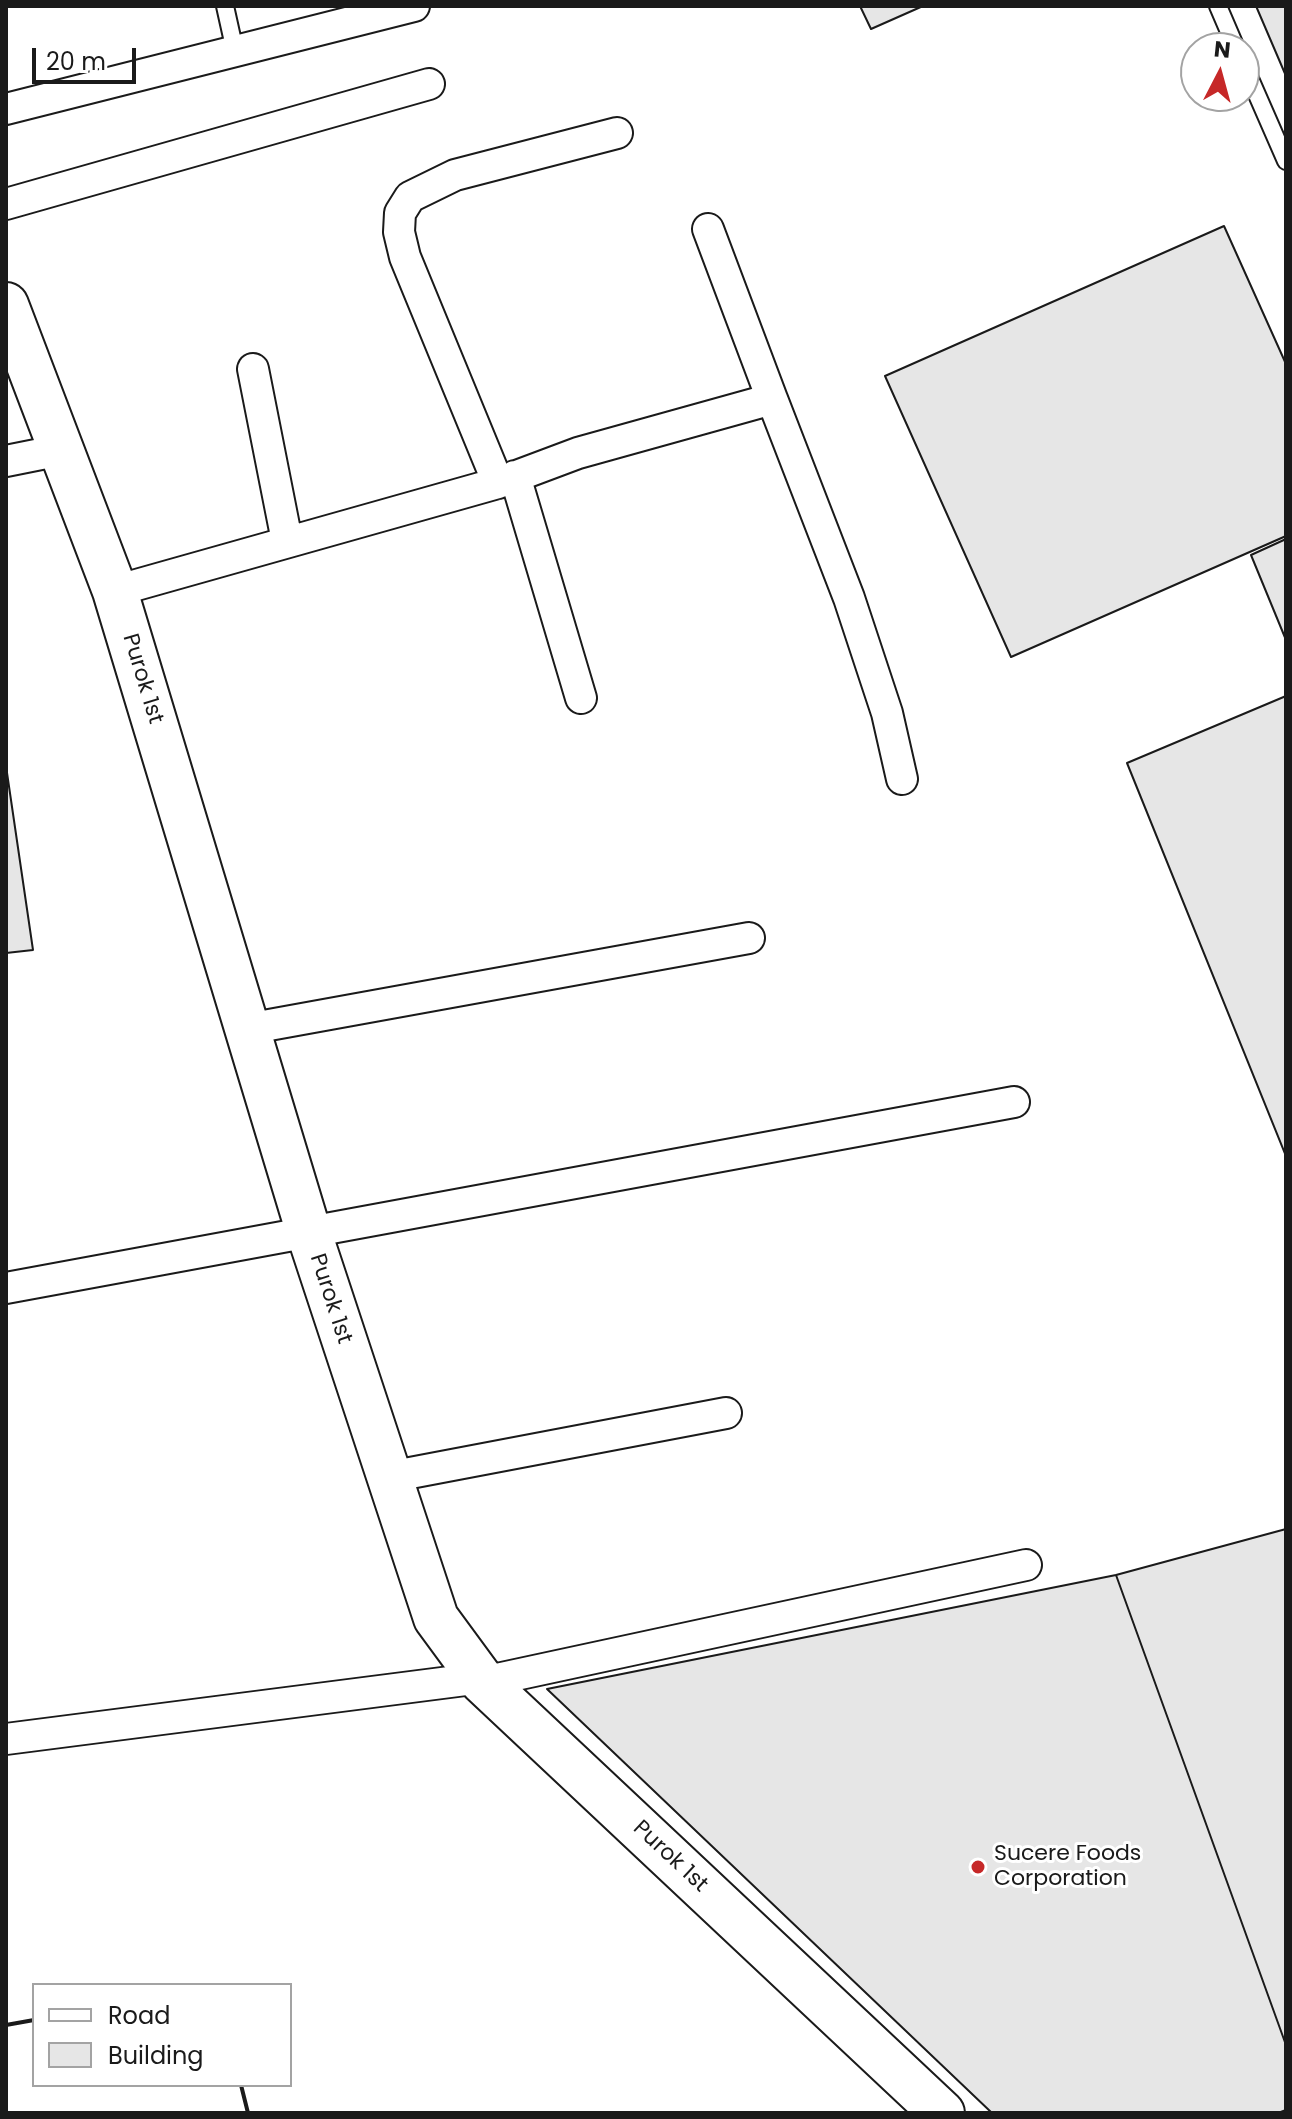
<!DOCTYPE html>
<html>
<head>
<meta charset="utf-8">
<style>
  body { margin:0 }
  #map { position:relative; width:1292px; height:2119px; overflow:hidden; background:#fff; font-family:Poppins,sans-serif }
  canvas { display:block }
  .frame { position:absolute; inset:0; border:8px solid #1a1a1a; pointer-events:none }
  .legend { position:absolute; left:32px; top:1983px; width:260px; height:104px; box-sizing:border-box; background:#fff; border:2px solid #a3a3a3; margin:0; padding:10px 14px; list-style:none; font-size:24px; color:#1a1a1a }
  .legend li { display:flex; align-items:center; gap:16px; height:40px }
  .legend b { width:40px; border:2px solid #a3a3a3 }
  .north { position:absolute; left:1180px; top:32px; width:80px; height:80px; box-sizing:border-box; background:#fff; border:2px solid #a3a3a3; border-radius:50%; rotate:6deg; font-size:22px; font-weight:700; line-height:32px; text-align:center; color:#1a1a1a }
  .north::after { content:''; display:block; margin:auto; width:28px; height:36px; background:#c62828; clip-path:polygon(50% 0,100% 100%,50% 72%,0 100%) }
  .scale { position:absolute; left:32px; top:48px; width:104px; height:36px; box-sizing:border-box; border:4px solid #1a1a1a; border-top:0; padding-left:10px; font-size:24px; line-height:28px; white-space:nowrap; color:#1a1a1a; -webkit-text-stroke:6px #fff; paint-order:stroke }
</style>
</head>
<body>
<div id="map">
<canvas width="1292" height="2119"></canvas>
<div class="frame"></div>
<ul class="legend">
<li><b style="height:10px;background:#fff"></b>Road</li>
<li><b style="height:22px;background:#e6e6e6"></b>Building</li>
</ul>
<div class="north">N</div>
<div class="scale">20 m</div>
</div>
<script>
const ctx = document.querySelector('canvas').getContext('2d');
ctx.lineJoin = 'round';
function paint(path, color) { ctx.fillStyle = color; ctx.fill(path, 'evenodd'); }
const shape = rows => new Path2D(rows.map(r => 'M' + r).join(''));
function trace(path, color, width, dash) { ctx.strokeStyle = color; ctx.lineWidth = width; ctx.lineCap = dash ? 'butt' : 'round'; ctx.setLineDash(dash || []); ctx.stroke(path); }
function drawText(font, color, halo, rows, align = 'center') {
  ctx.font = font + ' Poppins,sans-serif'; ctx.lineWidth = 6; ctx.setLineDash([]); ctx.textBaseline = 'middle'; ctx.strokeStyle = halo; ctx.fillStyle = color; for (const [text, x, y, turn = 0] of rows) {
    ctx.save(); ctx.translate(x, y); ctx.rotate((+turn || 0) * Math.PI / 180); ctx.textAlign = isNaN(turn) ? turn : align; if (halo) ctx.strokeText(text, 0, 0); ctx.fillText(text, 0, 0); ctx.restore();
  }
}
const building = shape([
  [860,6,923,6,871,29,860,6],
  [1256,6,1286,6,1286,76,1256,6],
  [1224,226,1286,364,1286,536,1011,657,885,376,1224,226],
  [1286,539,1286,640,1251,555,1286,539],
  [1286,696,1286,1156,1127,763,1286,696],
  [6,766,33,950,6,953,6,766],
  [1286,1529,1286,2045,1116,1575,1286,1529],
  [1116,1575,1286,2045,1286,2110,1278,2113,992,2113,547,1689,1116,1575]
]);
const lane = shape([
  [225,6,235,51],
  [1218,6,1236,48],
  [1244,65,1286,161]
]);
const street = shape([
  [6,109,414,6],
  [6,204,429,84],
  [708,229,772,399],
  [253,369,287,541],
  [6,461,61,450],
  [515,476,581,698],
  [498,483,405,257,399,232,400,213,410,197,455,175,617,133],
  [115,591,498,483,578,453,772,399,849,598,887,713,902,779],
  [247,1029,749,938],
  [6,1288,1014,1102],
  [389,1477,726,1413],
  [483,1682,1026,1565],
  [6,1739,481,1678]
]);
const secondary = shape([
  [6,305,115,591,308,1230,436,1618,483,1682,942,2113]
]);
const wall = shape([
  [212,1985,216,1985],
  [6,2025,34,2020],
  [241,2085,248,2113]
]);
const markers = [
  [978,1867,8,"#c62828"]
];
const streetNames = [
  ["Purok 1st",142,679,73],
  ["Purok 1st",330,1299,72],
  ["Purok 1st",670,1857,43]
];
const poiNames = [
  ["Sucere Foods",994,1854],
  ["Corporation",994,1879]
];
paint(building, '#e6e6e6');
trace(building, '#1a1a1a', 2);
trace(lane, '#1a1a1a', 20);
trace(street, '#1a1a1a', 34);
trace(secondary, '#1a1a1a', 48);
trace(lane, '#fff', 16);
trace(street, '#fff', 30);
trace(secondary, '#fff', 44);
trace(wall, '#1a1a1a', 4);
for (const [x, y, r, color] of markers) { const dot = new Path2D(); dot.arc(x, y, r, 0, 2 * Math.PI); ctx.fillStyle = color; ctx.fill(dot); trace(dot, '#fff', 3); }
drawText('22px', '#1a1a1a', '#fff', streetNames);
drawText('22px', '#1a1a1a', '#fff', poiNames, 'left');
</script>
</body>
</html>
